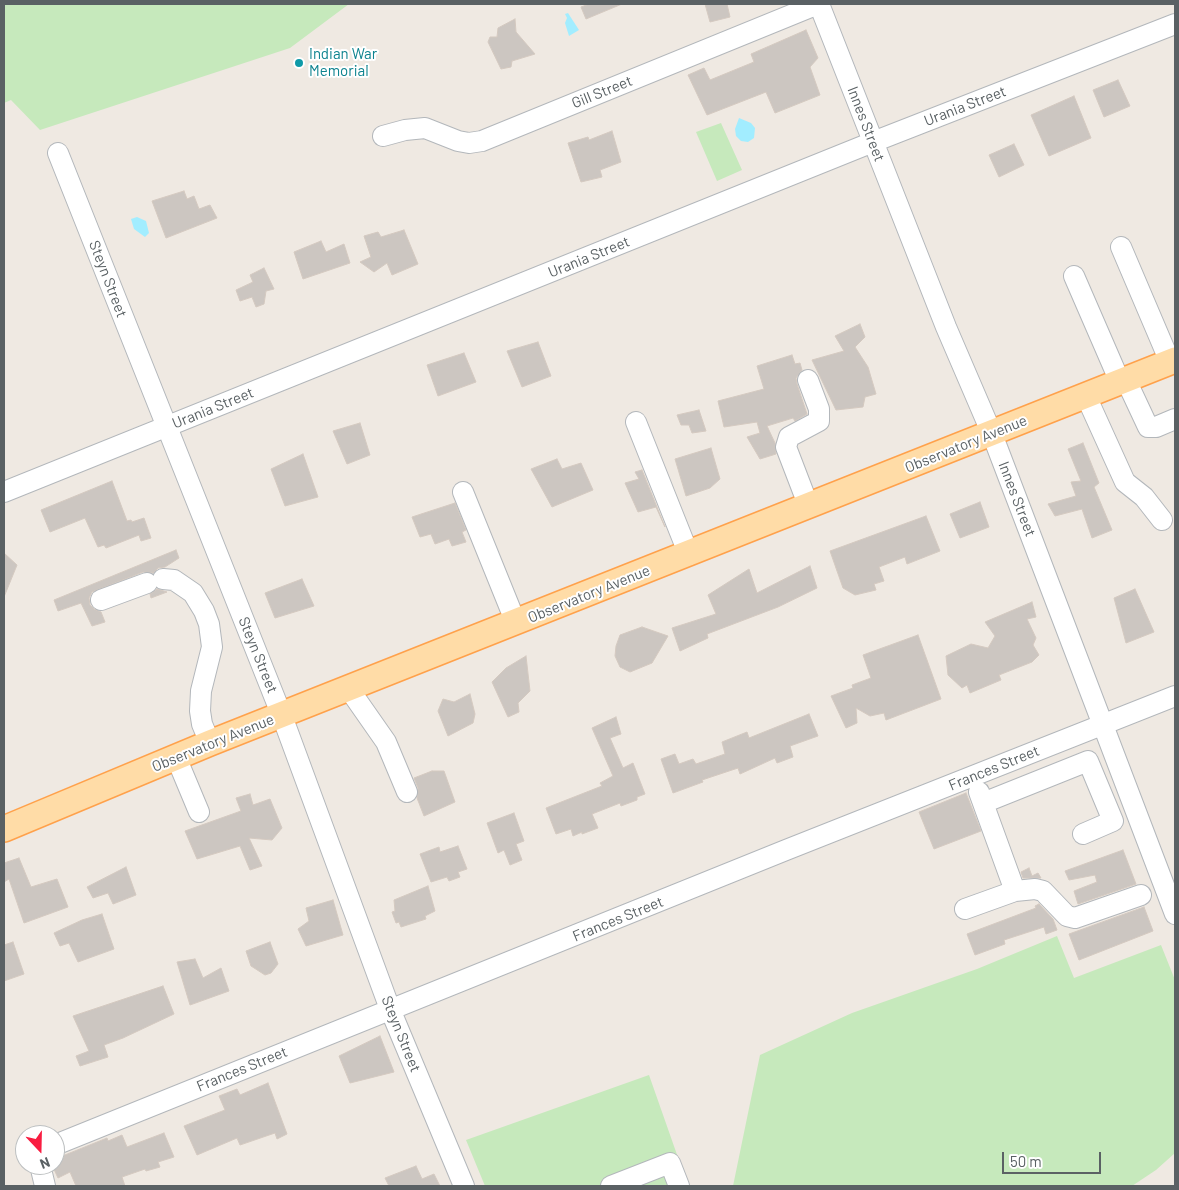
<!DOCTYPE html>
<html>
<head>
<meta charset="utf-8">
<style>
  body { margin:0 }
  #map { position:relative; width:1179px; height:1190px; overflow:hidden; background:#efe9e2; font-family:Barlow,sans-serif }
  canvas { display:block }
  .frame { position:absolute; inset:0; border:5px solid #5a6164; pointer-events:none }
  .north { position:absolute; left:15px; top:1125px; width:50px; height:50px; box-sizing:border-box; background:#fff; border:1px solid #bdc0c1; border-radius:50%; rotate:159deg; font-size:14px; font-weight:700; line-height:20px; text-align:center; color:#5a6164 }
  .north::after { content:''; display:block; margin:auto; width:18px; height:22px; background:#f91d41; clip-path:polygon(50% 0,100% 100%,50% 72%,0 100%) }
  .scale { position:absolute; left:1002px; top:1152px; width:99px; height:22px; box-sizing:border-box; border:2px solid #5a6164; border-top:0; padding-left:6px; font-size:15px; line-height:18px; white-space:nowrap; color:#5a6164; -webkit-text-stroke:4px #fff; paint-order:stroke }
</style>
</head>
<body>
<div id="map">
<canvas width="1179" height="1190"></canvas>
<div class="frame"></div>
<div class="north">N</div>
<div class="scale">50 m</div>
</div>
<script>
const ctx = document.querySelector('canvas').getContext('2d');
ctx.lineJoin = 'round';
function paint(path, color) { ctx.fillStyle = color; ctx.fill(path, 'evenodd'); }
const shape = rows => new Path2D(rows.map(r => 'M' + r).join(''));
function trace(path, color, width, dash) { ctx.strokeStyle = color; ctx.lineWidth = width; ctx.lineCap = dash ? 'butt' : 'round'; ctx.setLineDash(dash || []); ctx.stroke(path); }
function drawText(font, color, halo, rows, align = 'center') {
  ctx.font = font + ' Barlow,sans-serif'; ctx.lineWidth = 4; ctx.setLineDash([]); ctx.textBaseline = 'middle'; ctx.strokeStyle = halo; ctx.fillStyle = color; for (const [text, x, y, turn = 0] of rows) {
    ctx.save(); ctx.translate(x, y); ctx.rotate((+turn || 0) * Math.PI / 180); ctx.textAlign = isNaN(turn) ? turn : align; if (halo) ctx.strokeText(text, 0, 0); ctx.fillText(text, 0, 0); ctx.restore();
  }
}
const green = shape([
  [4,4,349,4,290,48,40,130,11,100,4,103],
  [721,123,742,170,717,181,696,132],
  [1057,936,1074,978,1161,945,1175,980,1175,1153,1156,1170,1132,1186,733,1186,760,1055,852,1013,977,969],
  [649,1075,688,1186,485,1186,466,1140]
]);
const water = shape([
  [568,13,579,30,569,36,565,23,567,18,565,14],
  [739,118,751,123,755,128,754,138,748,142,741,141,736,136,735,129],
  [137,217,146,221,149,233,145,237,134,229,131,219]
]);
const building = shape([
  [589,4,622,4,586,19,581,7,589,4],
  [705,4,727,4,730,17,710,22,705,4],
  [515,19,516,32,535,54,512,61,511,67,501,69,488,42,490,37,497,37,498,28,515,19],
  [806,30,818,58,810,67,820,95,775,113,766,92,707,115,688,75,704,68,710,80,754,62,751,54,806,30],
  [1118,80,1130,106,1104,117,1093,90,1118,80],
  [1074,96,1091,138,1049,156,1031,115,1074,96],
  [612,131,621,162,600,170,602,177,581,182,568,143,588,137,589,140,612,131],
  [1014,144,1024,165,999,177,989,155,1014,144],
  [184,191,187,199,194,196,199,209,210,205,217,218,166,238,152,201,184,191],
  [404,230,418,264,392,275,387,263,374,272,360,262,371,257,364,236,378,232,381,237,404,230],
  [321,241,326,252,344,244,350,263,303,279,294,252,321,241],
  [264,268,274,289,266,291,264,304,256,307,252,297,240,301,236,290,253,282,250,275,264,268],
  [860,324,865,337,855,347,868,367,876,394,865,397,863,407,836,410,812,360,844,351,835,336,860,324],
  [538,342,551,376,522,387,507,351,538,342],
  [464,353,476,382,438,396,427,365,464,353],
  [792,355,795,364,800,363,802,370,796,378,797,384,807,414,795,421,793,418,767,426,775,443,776,454,760,459,747,437,760,433,757,422,724,427,718,401,764,389,757,366,792,355],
  [699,410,706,431,692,433,689,425,681,425,677,415,699,410],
  [360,423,370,455,347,464,333,431,360,423],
  [1083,443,1099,483,1094,487,1112,530,1092,538,1082,509,1055,516,1048,504,1076,496,1071,482,1081,481,1068,449,1083,443],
  [711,448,720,479,710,488,686,496,675,459,711,448],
  [303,454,318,497,285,506,271,469,303,454],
  [557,459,562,469,581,463,593,490,552,507,531,469,557,459],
  [642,470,665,527,656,507,638,512,625,483,639,479,635,472,642,470],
  [112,481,127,521,131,520,132,522,144,518,151,538,141,541,139,535,106,548,104,545,98,547,85,518,50,532,41,510,112,481],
  [980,502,989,527,960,538,950,514,980,502],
  [455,503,466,530,462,532,466,542,452,546,449,539,435,544,431,534,420,537,412,517,455,503],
  [926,516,940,551,907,564,905,557,879,567,884,581,874,584,876,590,855,595,843,588,830,551,926,516],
  [176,550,179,558,165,567,158,568,153,573,143,572,92,592,89,598,90,605,94,609,101,612,105,622,92,626,81,603,58,611,54,600,176,550],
  [4,553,17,565,4,597,4,553],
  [810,566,817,588,778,607,707,634,708,638,680,651,672,628,716,614,708,595,749,569,757,593,810,566],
  [302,579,314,606,275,618,265,593,302,579],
  [157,589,167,592,151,598,150,594,157,589],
  [1135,589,1154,632,1126,643,1114,598,1135,589],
  [1032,602,1036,617,1027,619,1036,638,1033,645,1039,655,1032,662,999,675,1001,680,970,693,967,685,962,688,948,675,946,656,971,644,988,648,995,636,985,622,1032,602],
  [642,627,668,636,652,663,630,672,620,667,615,656,616,646,620,635,642,627],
  [918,635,941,699,886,720,884,713,870,716,856,708,857,723,846,728,831,696,853,688,852,685,871,678,863,655,918,635],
  [526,656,530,691,518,703,519,712,508,717,492,682,506,668,526,656],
  [470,694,475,714,473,723,448,736,438,711,443,699,454,702,470,694],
  [809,714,818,736,790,746,793,757,777,763,775,758,740,774,738,768,702,780,703,782,673,793,661,759,675,754,679,764,693,759,696,764,725,754,722,742,747,732,749,738,809,714],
  [616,717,621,734,610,738,623,768,633,763,645,794,637,797,637,800,621,806,620,803,592,814,598,828,582,834,582,832,573,836,571,829,556,834,546,808,602,786,600,783,613,776,592,728,616,717],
  [432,771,444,771,455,802,424,816,417,798,418,788,414,778,432,771],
  [966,793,981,831,934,849,919,812,966,793],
  [250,794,253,805,270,799,282,828,272,840,249,838,262,866,250,870,240,846,197,859,185,831,241,811,236,798,250,794],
  [514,813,524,841,516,844,522,860,510,865,504,850,498,853,487,823,514,813],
  [458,846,467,869,458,872,460,877,449,881,447,877,431,882,420,854,439,847,440,852,458,846],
  [1123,850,1136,884,1078,904,1074,891,1097,882,1095,875,1069,880,1065,871,1123,850],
  [19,858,31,887,57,879,68,907,24,923,9,879,4,882,4,863,19,858],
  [126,867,136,895,113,904,108,893,93,898,87,887,126,867],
  [1029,868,1032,876,1038,873,1041,878,1023,878,1021,872,1029,868],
  [428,886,435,911,425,916,426,919,401,927,399,922,396,923,392,912,395,911,394,900,428,886],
  [333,900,343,935,306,946,298,929,309,921,306,908,333,900],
  [1039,904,1053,919,1057,930,1046,934,1044,927,1004,940,1005,944,975,955,967,934,1036,908,1035,906,1039,904],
  [1144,907,1153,931,1079,960,1069,934,1144,907],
  [102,914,114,949,78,962,69,943,60,946,54,933,82,920,102,914],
  [13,942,24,974,4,981,4,945,13,942],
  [270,942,278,964,271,973,265,975,251,966,246,951,270,942],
  [195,959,203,978,221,968,229,991,190,1005,177,962,195,959],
  [163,986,174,1014,123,1038,104,1045,108,1057,80,1066,76,1056,89,1051,73,1016,163,986],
  [380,1036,394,1072,350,1083,339,1056,380,1036],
  [268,1083,287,1134,277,1139,275,1133,240,1145,237,1138,197,1155,184,1126,225,1110,219,1096,237,1089,240,1095,268,1083],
  [164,1133,174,1157,158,1162,160,1167,146,1171,145,1169,122,1177,125,1186,76,1186,70,1172,58,1178,52,1165,55,1165,55,1159,107,1138,108,1141,122,1135,127,1147,164,1133],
  [416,1166,422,1179,434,1174,440,1186,389,1186,385,1178,416,1166]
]);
const minor = shape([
  [819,4,946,327,992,434,1175,914],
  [383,136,405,130,425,128,458,141,469,143,482,141,818,4],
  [58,153,282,716,390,1009,464,1186],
  [1121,247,1170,362],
  [1074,276,1120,382],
  [808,380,819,409,819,421,789,437,786,447,809,507],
  [1126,380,1148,427,1156,427,1175,419],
  [1086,396,1125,482,1144,497,1162,520],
  [636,422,689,555],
  [4,492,873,142,1175,24],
  [463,492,516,623],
  [163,579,174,580,193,593,204,611,209,624,212,647,201,691,200,711,202,724,210,743],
  [101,600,147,583],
  [349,689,386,742,407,792],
  [176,757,199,812],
  [979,792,1015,891],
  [983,803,1088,761,1113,821,1083,834],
  [965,909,1015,891,1035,889,1043,891,1067,916,1075,918,1141,895],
  [55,1145,786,850,1175,696],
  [40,1165,45,1186],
  [611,1186,670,1163,679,1186]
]);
const major = shape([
  [4,829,210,743,1175,360]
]);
const markers = [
  [299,63,5,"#0f9aa8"]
];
const cultureNames = [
  ["Indian War",309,54],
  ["Memorial",309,71]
];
const streetNames = [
  ["Gill Street",602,92,-22],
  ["Urania Street",965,106,-21],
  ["Innes Street",866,124,69],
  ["Urania Street",589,257,-22],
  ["Steyn Street",108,279,69],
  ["Urania Street",213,408,-22],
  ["Observatory Avenue",966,444,-22],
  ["Innes Street",1017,499,69],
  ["Observatory Avenue",589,594,-22],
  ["Steyn Street",258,655,68],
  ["Observatory Avenue",213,743,-22],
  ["Frances Street",994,768,-22],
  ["Frances Street",618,919,-22],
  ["Steyn Street",401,1034,68],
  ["Frances Street",242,1069,-22]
];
paint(green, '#c6e9bc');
paint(water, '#a2edff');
paint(building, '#ccc6c1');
trace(building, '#d4c9c0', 1);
trace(minor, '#b3b7bb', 22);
trace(major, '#ffa14b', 28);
trace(minor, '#fff', 20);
trace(major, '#ffdca7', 25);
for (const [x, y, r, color] of markers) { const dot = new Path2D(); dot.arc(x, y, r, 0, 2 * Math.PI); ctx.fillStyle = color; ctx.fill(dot); trace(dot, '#fff', 2); }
drawText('15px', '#0d838f', '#fff', cultureNames, 'left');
drawText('15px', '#5a6164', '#fff', streetNames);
</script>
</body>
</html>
